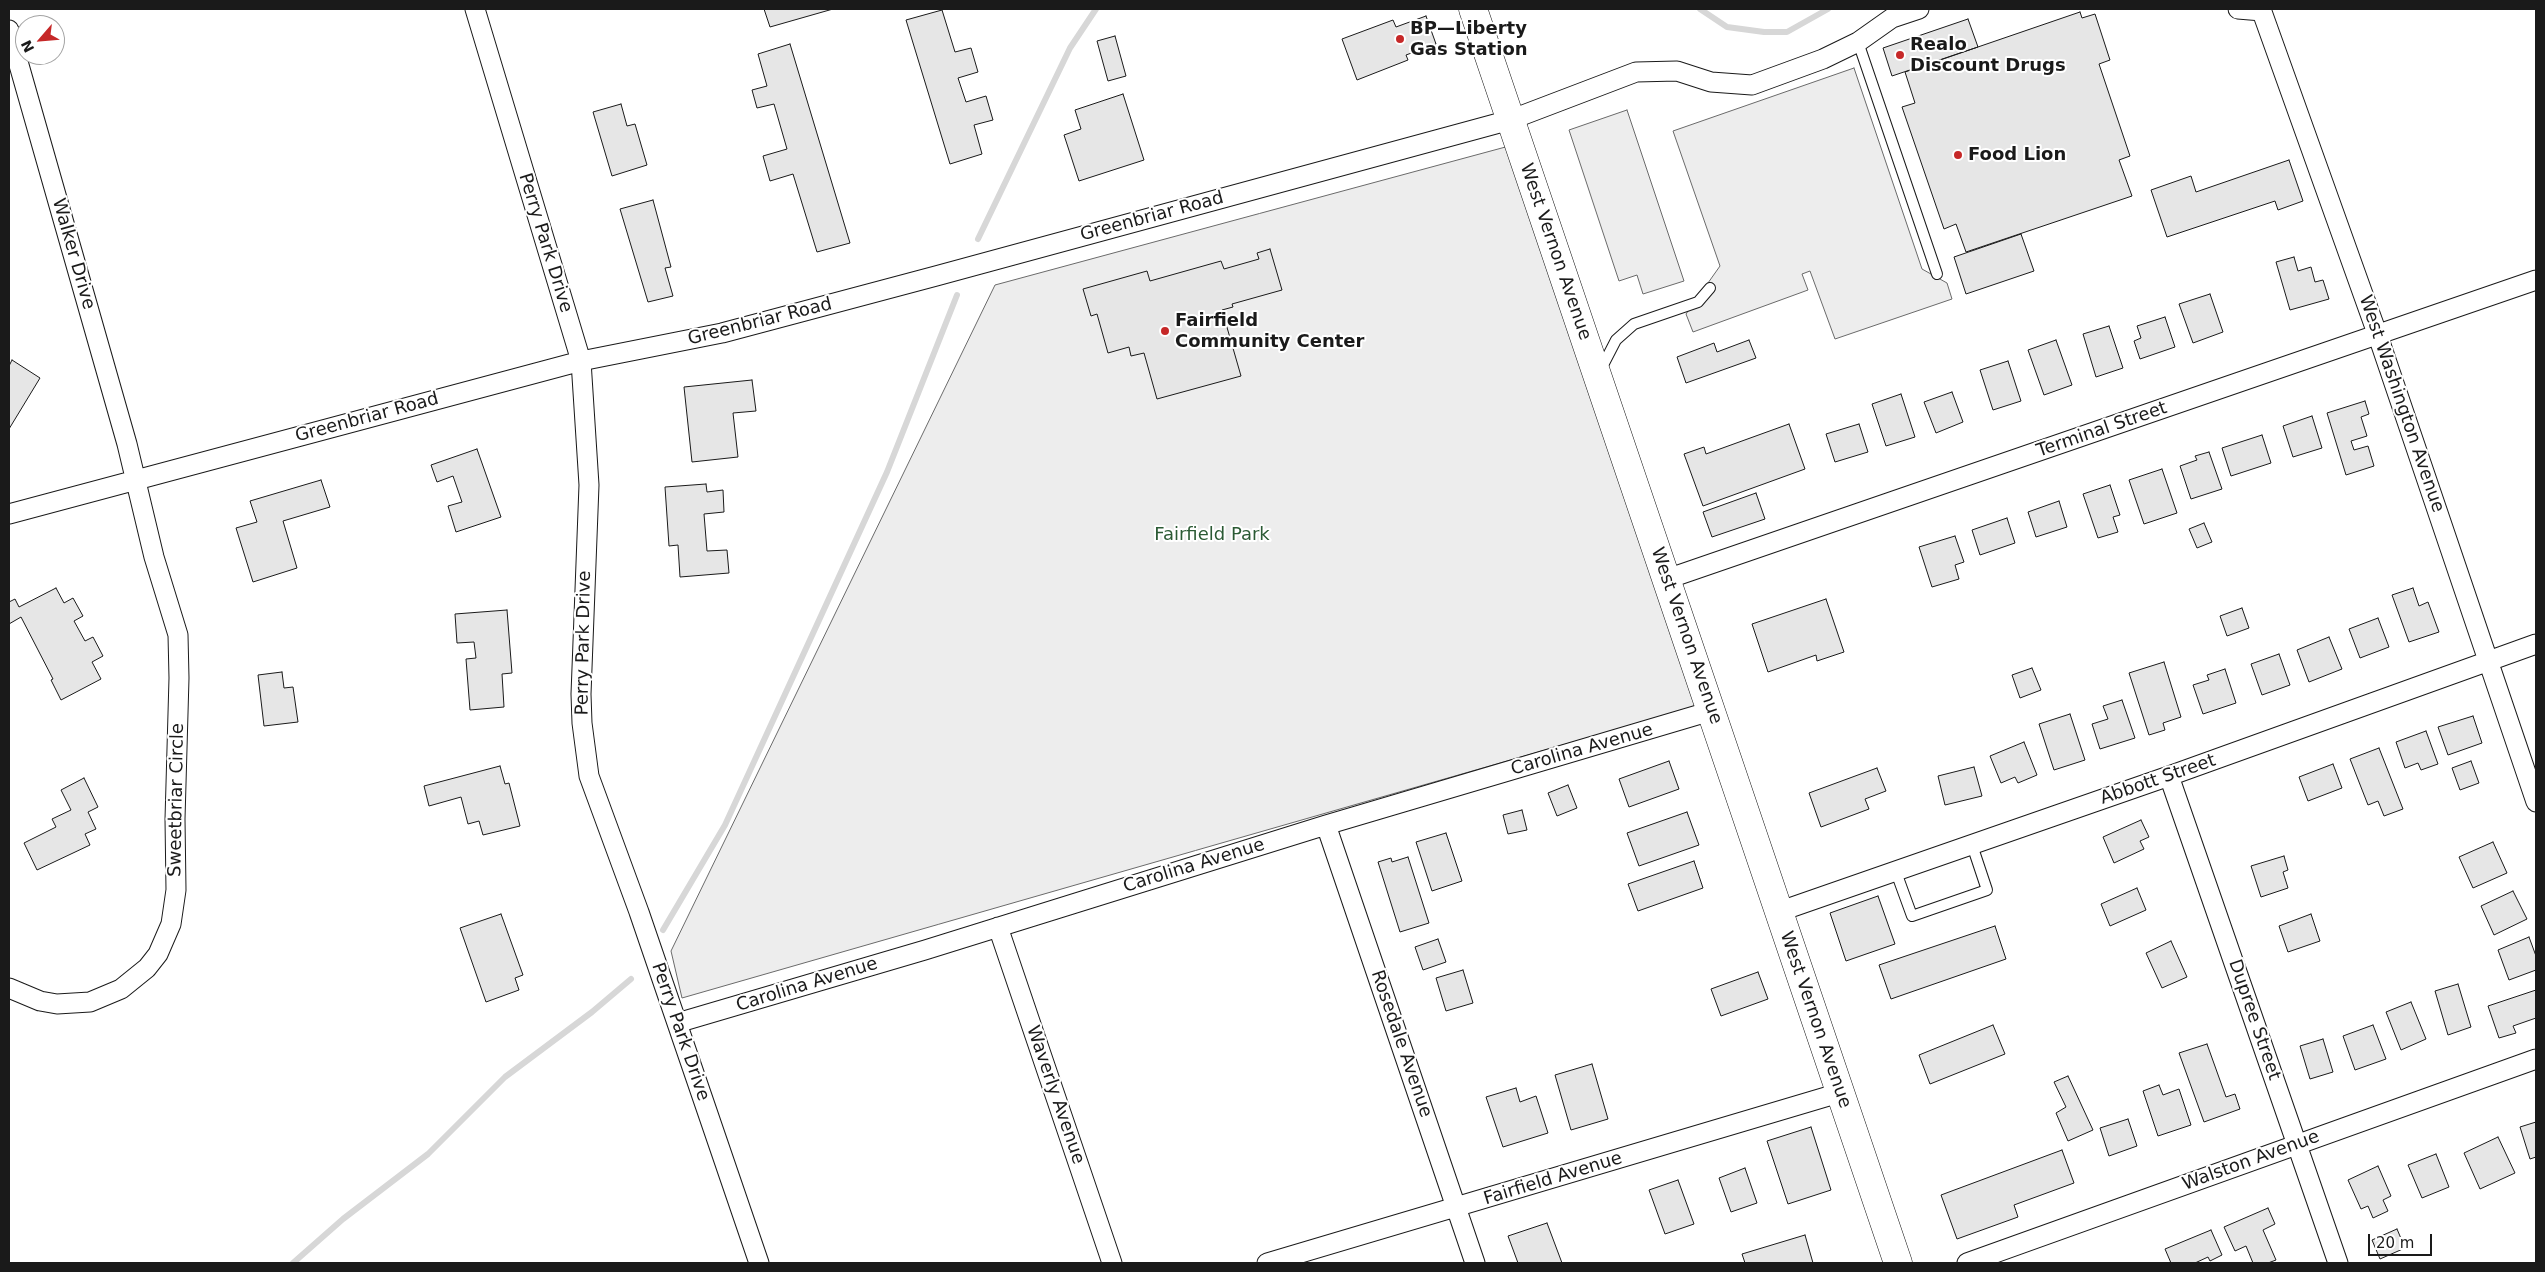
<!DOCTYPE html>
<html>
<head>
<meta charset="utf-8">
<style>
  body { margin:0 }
  #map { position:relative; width:2545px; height:1272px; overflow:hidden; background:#fff; font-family:"DejaVu Sans",sans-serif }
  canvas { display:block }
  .frame { position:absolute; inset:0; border:10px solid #1a1a1a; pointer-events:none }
  .north { position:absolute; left:15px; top:15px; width:50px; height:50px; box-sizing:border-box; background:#fff; border:1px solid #a3a3a3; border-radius:50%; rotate:243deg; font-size:14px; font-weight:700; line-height:20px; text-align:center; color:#1a1a1a }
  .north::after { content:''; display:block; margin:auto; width:18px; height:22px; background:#c62828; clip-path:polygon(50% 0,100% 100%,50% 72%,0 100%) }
  .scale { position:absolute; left:2368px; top:1234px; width:64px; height:22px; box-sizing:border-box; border:2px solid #1a1a1a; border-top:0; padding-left:6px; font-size:15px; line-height:18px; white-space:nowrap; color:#1a1a1a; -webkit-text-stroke:4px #fff; paint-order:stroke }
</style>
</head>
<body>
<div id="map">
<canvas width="2545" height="1272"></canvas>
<div class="frame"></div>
<div class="north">N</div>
<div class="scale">20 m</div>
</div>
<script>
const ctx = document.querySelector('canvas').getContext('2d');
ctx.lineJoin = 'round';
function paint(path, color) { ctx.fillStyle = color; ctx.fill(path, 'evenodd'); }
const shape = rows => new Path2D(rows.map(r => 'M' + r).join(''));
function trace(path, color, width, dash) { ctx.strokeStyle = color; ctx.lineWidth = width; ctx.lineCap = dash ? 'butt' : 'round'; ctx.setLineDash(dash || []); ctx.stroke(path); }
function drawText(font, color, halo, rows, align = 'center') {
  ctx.font = font + ' "DejaVu Sans",sans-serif'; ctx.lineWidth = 4; ctx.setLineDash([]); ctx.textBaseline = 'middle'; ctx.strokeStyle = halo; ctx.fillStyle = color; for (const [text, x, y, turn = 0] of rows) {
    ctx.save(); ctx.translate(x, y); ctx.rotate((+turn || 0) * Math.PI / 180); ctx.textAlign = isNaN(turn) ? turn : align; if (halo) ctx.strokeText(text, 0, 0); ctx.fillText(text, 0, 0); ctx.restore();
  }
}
const built = shape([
  [1854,68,1922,269,1947,283,1952,299,1835,339,1810,271,1802,274,1808,290,1693,332,1686,314,1720,266,1673,131,1854,68],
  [1627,110,1684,281,1643,294,1637,275,1619,281,1569,130,1627,110],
  [1524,142,1709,703,682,998,671,951,995,285,1524,142]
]);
const stream = shape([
  [1700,9,1727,27,1764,32,1787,32,1828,9],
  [978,239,1070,48,1096,9],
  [663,930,725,825,887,472,957,295],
  [293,1263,343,1219,428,1154,505,1077,592,1012,631,979]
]);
const building = shape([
  [764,9,833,9,770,27,764,9],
  [942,10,955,52,971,48,978,72,958,78,966,102,986,96,993,120,974,125,982,154,950,164,906,20,942,10],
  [2080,12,2082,18,2095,14,2110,60,2099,64,2130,156,2119,160,2132,196,1966,252,1956,224,1944,229,1902,107,1915,103,1905,72,2080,12],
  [1426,16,1436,44,1406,55,1408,60,1357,80,1342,39,1393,20,1396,27,1426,16],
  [1968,19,1978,47,1892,76,1883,48,1968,19],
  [1115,36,1126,76,1108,81,1097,41,1115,36],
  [790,44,850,243,817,252,793,174,770,181,763,156,787,149,774,104,757,108,752,90,767,86,758,54,790,44],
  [1123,94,1144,160,1079,181,1064,135,1081,129,1075,110,1123,94],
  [621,104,627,126,635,124,647,165,612,176,593,112,621,104],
  [2289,160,2303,201,2278,210,2275,201,2167,237,2151,190,2191,176,2196,192,2289,160],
  [653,200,671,267,665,268,673,296,648,302,620,209,653,200],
  [2021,234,2034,271,1966,294,1954,257,2021,234],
  [1270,249,1282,290,1232,304,1233,307,1222,310,1241,376,1157,399,1144,353,1131,356,1129,347,1108,353,1097,314,1091,316,1083,289,1147,271,1150,281,1221,261,1224,269,1259,259,1257,253,1270,249],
  [2294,257,2298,271,2311,267,2315,282,2323,280,2329,299,2290,310,2276,262,2294,257],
  [2210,294,2223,332,2193,343,2179,304,2210,294],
  [2165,317,2175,347,2140,359,2134,341,2141,338,2137,326,2165,317],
  [2109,326,2123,368,2096,377,2083,334,2109,326],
  [1749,340,1756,358,1686,383,1677,357,1714,343,1717,352,1749,340],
  [2056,340,2072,385,2044,395,2028,350,2056,340],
  [12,360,40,378,9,429,9,366,12,360],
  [2008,361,2021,401,1993,410,1980,370,2008,361],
  [752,380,756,411,733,413,738,457,692,462,684,387,752,380],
  [1952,392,1963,422,1936,433,1924,402,1952,392],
  [1901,394,1915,437,1886,446,1872,404,1901,394],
  [2365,401,2369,414,2361,417,2367,436,2351,441,2354,450,2368,446,2374,466,2346,475,2327,413,2365,401],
  [2312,416,2322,448,2293,457,2283,426,2312,416],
  [1789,424,1805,469,1703,506,1684,454,1704,447,1706,454,1789,424],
  [1859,424,1868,452,1835,462,1826,434,1859,424],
  [2262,435,2271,463,2231,476,2222,448,2262,435],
  [477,449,501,517,456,532,448,506,462,502,453,476,437,482,431,465,477,449],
  [2209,452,2222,489,2191,499,2180,466,2197,460,2195,456,2209,452],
  [2162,469,2177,513,2144,524,2129,480,2162,469],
  [321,480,330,507,283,521,297,568,253,582,236,528,257,522,250,501,321,480],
  [706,484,707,492,723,490,724,512,704,514,707,551,727,550,729,573,680,577,678,545,669,546,665,487,706,484],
  [2110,485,2120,515,2113,517,2118,532,2098,538,2083,494,2110,485],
  [1756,493,1765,519,1712,537,1703,512,1756,493],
  [2059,501,2067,527,2036,537,2028,512,2059,501],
  [2007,518,2015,543,1980,555,1972,530,2007,518],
  [2204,523,2212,542,2197,548,2189,529,2204,523],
  [1955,536,1964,562,1955,565,1959,579,1932,587,1919,547,1955,536],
  [56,588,64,603,73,598,83,616,74,621,85,641,93,637,103,656,92,662,101,679,61,700,51,680,53,679,21,617,9,624,9,602,15,599,19,607,56,588],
  [2413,588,2419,606,2428,602,2439,632,2409,642,2392,595,2413,588],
  [1826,599,1844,652,1817,661,1816,655,1768,672,1752,624,1826,599],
  [2242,608,2249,628,2227,636,2220,616,2242,608],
  [507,610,512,673,502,674,504,707,470,710,466,659,476,658,474,642,457,643,455,614,507,610],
  [2378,618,2389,647,2360,658,2349,629,2378,618],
  [2329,637,2342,669,2309,682,2297,650,2329,637],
  [2279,654,2290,685,2262,695,2251,664,2279,654],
  [2164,662,2181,717,2163,723,2165,730,2149,735,2129,673,2164,662],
  [2032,668,2041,690,2020,698,2012,675,2032,668],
  [2225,669,2236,703,2203,714,2193,685,2209,680,2207,675,2225,669],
  [282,672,284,688,293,687,298,722,264,726,258,675,282,672],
  [2122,700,2135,738,2100,749,2092,724,2108,719,2103,706,2122,700],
  [2070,714,2085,760,2054,770,2039,724,2070,714],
  [2473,716,2482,743,2448,755,2438,727,2473,716],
  [2426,731,2438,764,2421,770,2418,763,2405,768,2396,742,2426,731],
  [2024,742,2037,775,2018,783,2015,777,2001,783,1990,756,2024,742],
  [2379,748,2403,809,2384,816,2378,801,2368,805,2350,759,2379,748],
  [1669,761,1679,789,1629,807,1619,779,1669,761],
  [2471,761,2479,783,2460,790,2452,768,2471,761],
  [2333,764,2342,788,2308,801,2299,777,2333,764],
  [500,766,505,784,509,783,520,826,483,835,479,821,468,824,461,797,429,806,424,786,500,766],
  [1974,767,1982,796,1945,805,1938,776,1974,767],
  [1877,768,1886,791,1865,799,1869,809,1821,827,1809,793,1877,768],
  [84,778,98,807,88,812,96,829,85,834,90,845,37,870,24,843,56,827,52,819,71,810,61,790,84,778],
  [1568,785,1577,808,1557,816,1548,793,1568,785],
  [1522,810,1527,830,1508,834,1503,815,1522,810],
  [1687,812,1699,845,1639,866,1627,833,1687,812],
  [2141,820,2149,837,2140,841,2144,849,2114,863,2103,837,2141,820],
  [1446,833,1462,881,1432,891,1416,842,1446,833],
  [2493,842,2507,873,2473,888,2459,857,2493,842],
  [2284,856,2288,870,2283,872,2288,888,2261,897,2251,866,2284,856],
  [1408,857,1429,923,1400,932,1378,862,1391,858,1392,862,1408,857],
  [1694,861,1703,888,1638,911,1628,884,1694,861],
  [2137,888,2146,910,2110,926,2101,904,2137,888],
  [2513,891,2527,919,2494,935,2481,906,2513,891],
  [1878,896,1895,944,1846,961,1830,913,1878,896],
  [501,914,523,975,515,978,519,990,486,1002,460,928,501,914],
  [2311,914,2320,941,2288,952,2279,926,2311,914],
  [1995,926,2006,959,1891,999,1879,965,1995,926],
  [2529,937,2536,956,2536,970,2509,980,2498,950,2529,937],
  [1438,939,1446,962,1423,970,1415,947,1438,939],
  [2171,941,2187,977,2162,988,2146,953,2171,941],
  [1463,970,1473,1003,1446,1011,1436,978,1463,970],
  [1758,972,1768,999,1721,1016,1711,989,1758,972],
  [2458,984,2471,1027,2448,1035,2435,991,2458,984],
  [2536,990,2536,1018,2513,1026,2516,1033,2499,1038,2488,1006,2536,990],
  [2411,1002,2426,1039,2401,1050,2386,1012,2411,1002],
  [1993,1025,2005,1054,1930,1084,1919,1055,1993,1025],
  [2373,1025,2386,1059,2355,1070,2343,1036,2373,1025],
  [2323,1039,2333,1072,2310,1079,2300,1046,2323,1039],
  [2207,1044,2226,1097,2235,1094,2240,1109,2204,1122,2179,1053,2207,1044],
  [1592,1064,1608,1119,1571,1130,1555,1075,1592,1064],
  [2068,1076,2093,1130,2068,1141,2056,1113,2066,1107,2054,1082,2068,1076],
  [2159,1085,2163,1095,2179,1089,2191,1125,2158,1136,2143,1091,2159,1085],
  [1516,1088,1520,1102,1536,1096,1548,1133,1503,1147,1486,1097,1516,1088],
  [2128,1119,2137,1146,2109,1156,2100,1128,2128,1119],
  [2536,1122,2536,1157,2530,1159,2520,1127,2536,1122],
  [1811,1127,1831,1190,1788,1204,1767,1141,1811,1127],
  [2498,1137,2515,1173,2480,1189,2464,1153,2498,1137],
  [2062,1150,2074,1183,2014,1205,2018,1217,1957,1239,1941,1195,2062,1150],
  [2436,1154,2449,1187,2422,1198,2408,1165,2436,1154],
  [2378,1166,2391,1196,2383,1200,2388,1211,2373,1218,2368,1206,2361,1209,2348,1180,2378,1166],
  [1745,1168,1757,1203,1731,1212,1719,1178,1745,1168],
  [1678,1180,1694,1224,1665,1234,1649,1190,1678,1180],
  [2268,1208,2275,1224,2263,1230,2276,1260,2268,1263,2253,1263,2246,1246,2235,1251,2224,1227,2268,1208],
  [1547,1223,1562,1263,1518,1263,1508,1236,1547,1223],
  [2397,1229,2405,1248,2380,1259,2372,1240,2397,1229],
  [2211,1230,2222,1255,2210,1261,2208,1257,2195,1263,2171,1263,2165,1249,2211,1230],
  [1805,1235,1813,1263,1745,1263,1742,1254,1805,1235]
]);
const service = shape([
  [1858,42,1937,274],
  [1600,371,1616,340,1634,324,1698,302,1710,288],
  [1896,872,1912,916,1987,890,1972,845]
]);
const minor = shape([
  [475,9,581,361,589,485,581,694,582,723,589,776,639,912,759,1263],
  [2238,9,2262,11],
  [2261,9,2378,336,2536,802],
  [9,30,127,444,154,557,178,635,179,678,175,819,176,890,171,924,158,954,147,968,121,989,90,1002,57,1004,40,1001,9,988],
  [9,514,581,361,722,333,936,276,1510,120,1636,72,1677,71,1711,82,1752,85,1823,59,1858,42,1892,18,1919,9],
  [1667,579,2536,280],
  [2169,776,2338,1263],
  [1326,825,1475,1263],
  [1778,912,2169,776,2536,644],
  [998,927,1112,1263],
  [677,1023,925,950,1326,825,1711,711],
  [1267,1263,1839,1093],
  [1967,1263,2536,1059]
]);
const primary = shape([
  [1473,9,1898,1263]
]);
const markers = [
  [1400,39,5,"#c62828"],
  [1900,55,5,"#c62828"],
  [1958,155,5,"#c62828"],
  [1165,331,5,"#c62828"]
];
const poiNames = [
  ["BP—Liberty",1410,29],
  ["Gas Station",1410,50],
  ["Realo",1910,45],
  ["Discount Drugs",1910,66],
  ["Food Lion",1968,155],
  ["Fairfield",1175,321],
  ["Community Center",1175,342]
];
const streetNames = [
  ["Greenbriar Road",1152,217,-15],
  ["Perry Park Drive",545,243,73],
  ["West Vernon Avenue",1555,252,71],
  ["Walker Drive",73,254,74],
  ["Greenbriar Road",760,322,-14],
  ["West Washington Avenue",2401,404,71],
  ["Greenbriar Road",367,418,-15],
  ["Terminal Street",2102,430,-19],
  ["West Vernon Avenue",1686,636,71],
  ["Perry Park Drive",584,643,-89],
  ["Carolina Avenue",1582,750,-16],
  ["Abbott Street",2158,780,-19],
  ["Sweetbriar Circle",177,800,-89],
  ["Carolina Avenue",1194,866,-17],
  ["Carolina Avenue",807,985,-17],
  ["West Vernon Avenue",1815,1020,71],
  ["Dupree Street",2254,1020,71],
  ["Perry Park Drive",680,1032,71],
  ["Rosedale Avenue",1401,1044,71],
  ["Waverly Avenue",1055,1095,71],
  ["Walston Avenue",2251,1161,-20],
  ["Fairfield Avenue",1553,1179,-17]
];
const parkNames = [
  ["Fairfield Park",1212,535]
];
paint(built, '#ededed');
trace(built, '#6a6a6a', 1);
trace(stream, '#d7d7d7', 6);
paint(building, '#e6e6e6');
trace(building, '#1a1a1a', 1);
trace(service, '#1a1a1a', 12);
trace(minor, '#1a1a1a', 21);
trace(primary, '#1a1a1a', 29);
trace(service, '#fff', 10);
trace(minor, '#fff', 19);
trace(primary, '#fff', 28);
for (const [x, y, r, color] of markers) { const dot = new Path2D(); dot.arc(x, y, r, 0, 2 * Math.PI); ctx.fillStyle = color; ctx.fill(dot); trace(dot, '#fff', 2); }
drawText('bold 18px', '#1a1a1a', '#fff', poiNames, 'left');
drawText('18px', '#1a1a1a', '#fff', streetNames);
drawText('18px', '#2b5a34', '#fff', parkNames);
</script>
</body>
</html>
